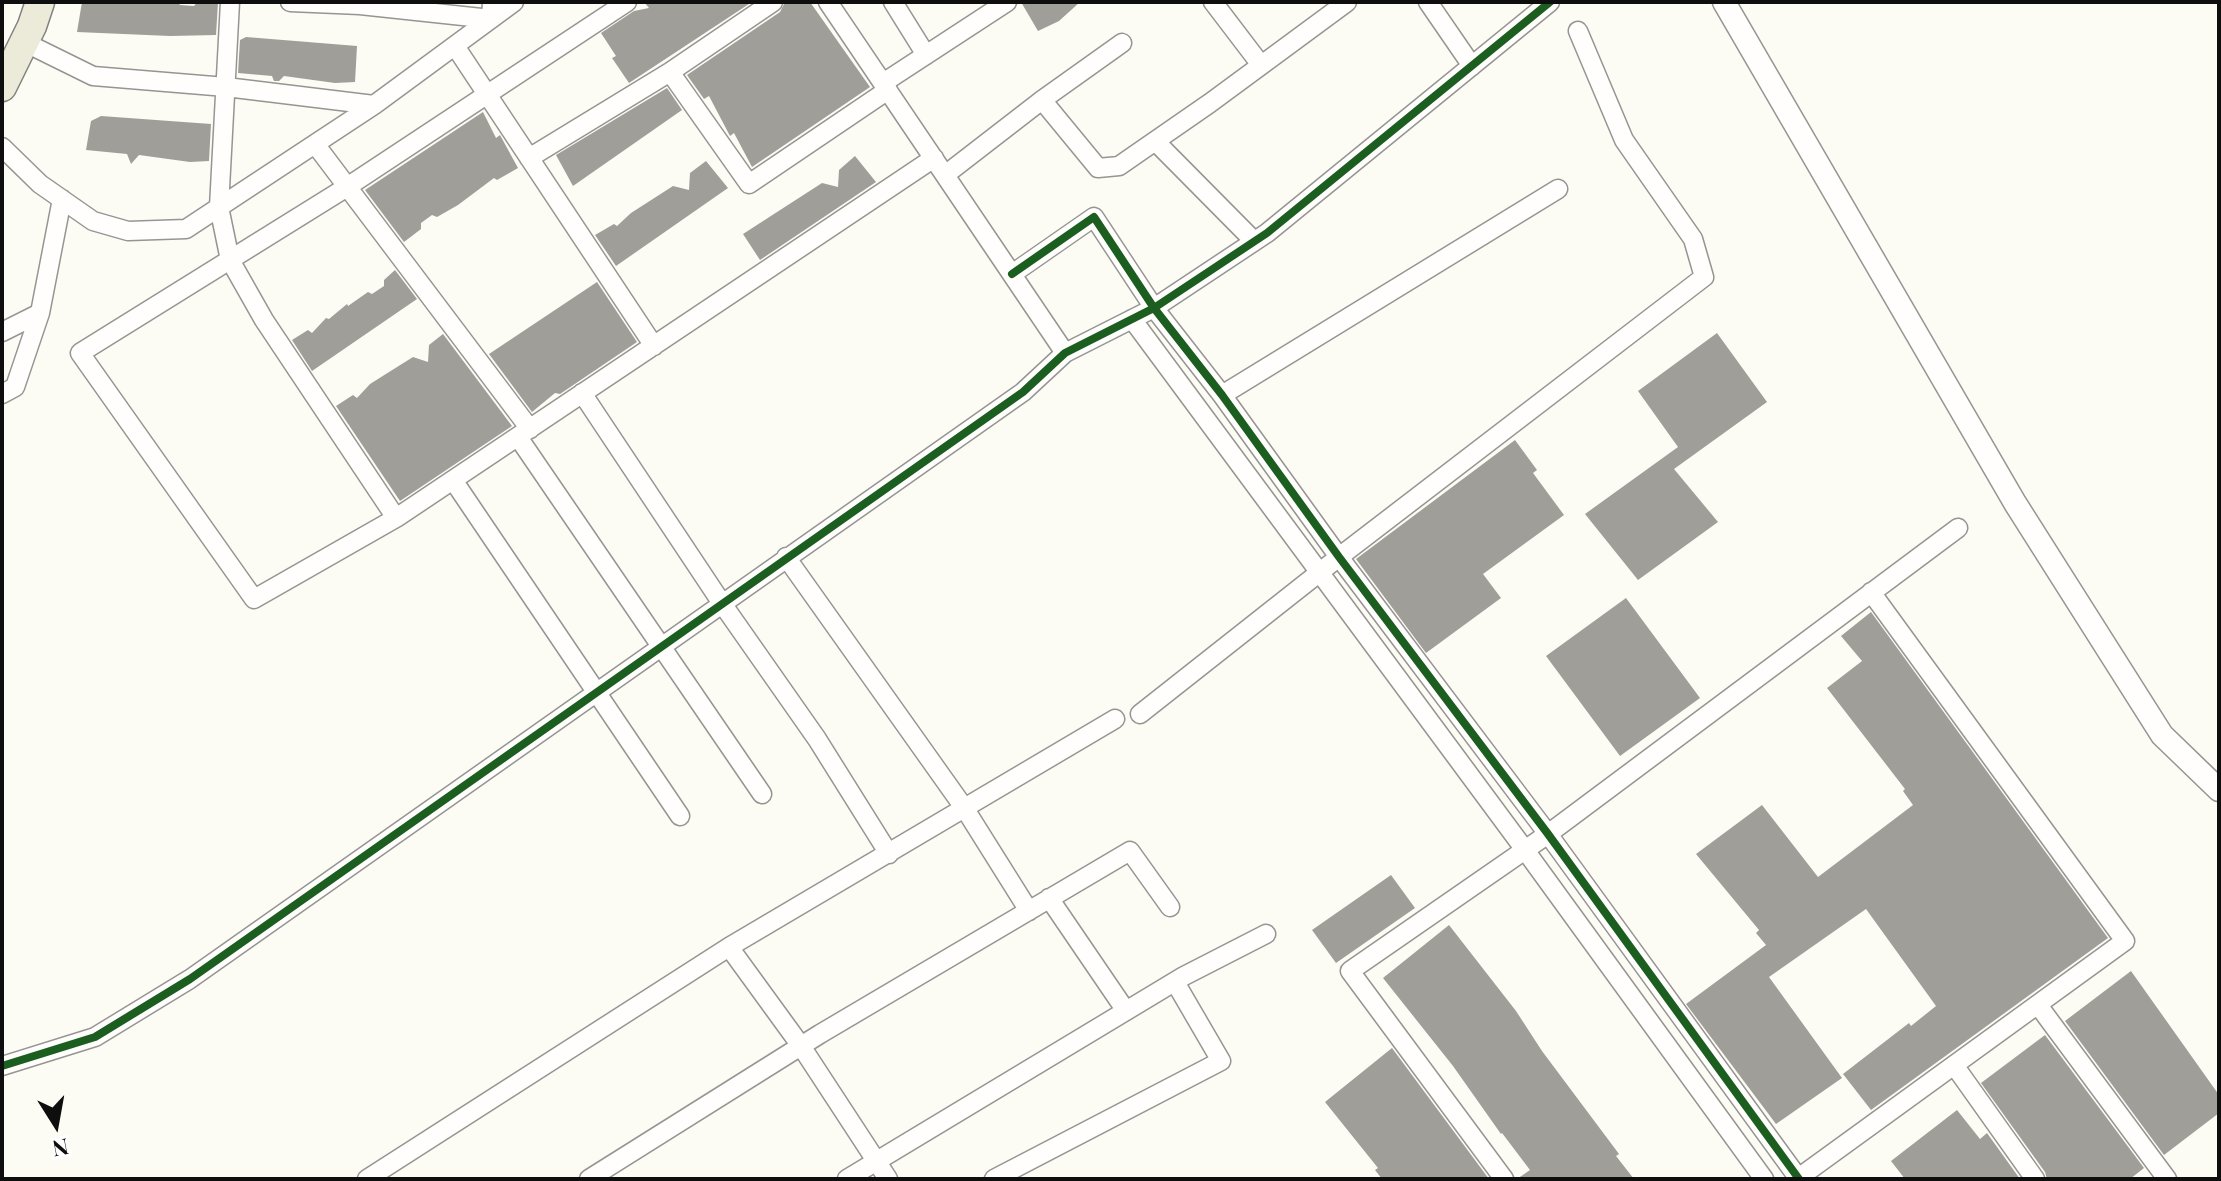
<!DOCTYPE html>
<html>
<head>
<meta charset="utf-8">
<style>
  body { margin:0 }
  #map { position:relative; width:2221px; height:1181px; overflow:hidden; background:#fcfbf4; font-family:"Playfair Display",serif }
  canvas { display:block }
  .frame { position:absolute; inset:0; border:4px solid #0e0e0e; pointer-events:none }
  .north { position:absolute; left:16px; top:1085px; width:80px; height:80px; -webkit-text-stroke:6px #fff; paint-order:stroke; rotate:169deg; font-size:22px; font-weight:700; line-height:32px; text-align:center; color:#0e0e0e }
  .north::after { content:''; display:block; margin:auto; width:28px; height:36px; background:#0e0e0e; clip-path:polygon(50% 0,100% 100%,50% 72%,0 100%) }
</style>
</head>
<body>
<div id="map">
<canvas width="2221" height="1181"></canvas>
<div class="frame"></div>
<div class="north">N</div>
</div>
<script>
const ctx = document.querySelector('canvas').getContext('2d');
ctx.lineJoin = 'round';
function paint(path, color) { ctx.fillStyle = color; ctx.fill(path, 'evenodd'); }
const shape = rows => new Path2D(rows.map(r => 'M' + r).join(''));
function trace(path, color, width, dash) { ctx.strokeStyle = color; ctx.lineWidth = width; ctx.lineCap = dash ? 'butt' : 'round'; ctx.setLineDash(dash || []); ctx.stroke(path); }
const building = shape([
  [82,2,178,2,180,5,194,6,197,2,218,2,216,35,170,36,77,32],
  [644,2,752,2,629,83,612,58,616,56,601,33,634,11,649,8],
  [785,2,810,2,870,87,752,167,734,133,730,136,709,96,704,99,687,75,780,12],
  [1021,2,1080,2,1059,21,1038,31],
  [246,37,357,46,355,82,335,83,284,76,279,81,274,81,272,76,238,73,240,40],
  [667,88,682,110,573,186,556,155],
  [483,112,496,138,500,135,518,168,497,180,494,178,458,205,437,217,432,215,421,223,421,229,404,242,365,190],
  [101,116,211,124,209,161,190,162,139,155,131,164,127,154,86,150,91,121],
  [855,156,876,182,760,260,743,234,822,183,838,187,839,170],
  [706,161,728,188,616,266,595,235,614,224,617,226,631,213,673,186,689,190,690,173],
  [395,270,417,299,312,371,292,340,308,330,312,333,326,318,329,319,347,304,348,306,368,292,372,294,384,286,384,280],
  [597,282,637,342,560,394,555,393,532,412,489,354],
  [1717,333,1767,402,1674,469,1718,522,1638,580,1585,514,1678,447,1638,391],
  [443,334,512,426,400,501,336,406,353,395,357,398,370,384,413,357,428,362,429,345],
  [1515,440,1537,470,1533,473,1564,515,1483,574,1501,598,1426,653,1356,559],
  [1626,598,1700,698,1620,756,1546,656],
  [1871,612,2108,938,1871,1110,1843,1074,1909,1023,1911,1026,1936,1006,1866,909,1769,977,1842,1078,1776,1124,1686,1004,1766,945,1756,933,1759,930,1696,854,1762,805,1818,877,1913,805,1903,791,1905,789,1827,688,1862,661,1841,636],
  [1391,875,1415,908,1336,963,1312,930],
  [1449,925,1516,1011,1542,1051,1619,1154,1616,1156,1634,1179,1517,1179,1530,1170,1502,1133,1501,1134,1453,1066,1383,978],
  [2131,971,2219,1095,2219,1113,2164,1155,2065,1021],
  [2045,1035,2144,1168,2130,1179,2047,1179,2045,1172,1981,1083],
  [1392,1048,1489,1179,1382,1179,1375,1170,1378,1168,1325,1102],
  [1957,1110,1980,1139,1987,1133,2020,1179,1905,1179,1891,1161]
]);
const minor = shape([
  [230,2,219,207,230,260,264,320,396,518,934,158],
  [290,2,360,5,491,19,492,2],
  [828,2,1065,353],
  [893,2,926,55],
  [1213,2,1261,65],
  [1428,2,1472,66],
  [24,42,93,76,226,87,374,105],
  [455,46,654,346],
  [670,72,749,184,888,90],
  [883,83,1007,2],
  [1042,100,1098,168,1119,166,1210,103,1347,2],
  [1155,141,1254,241],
  [315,144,530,429],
  [2,147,40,184,93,221,128,231,186,229,374,105,514,2],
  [529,158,670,72,773,2],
  [945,175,1042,100,1122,43],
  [1012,274,1094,217,1154,308,1222,395,1339,557,1548,834,1799,1179],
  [1132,319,1525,850,1764,1179],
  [2,332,40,313,62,199],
  [582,393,721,602,817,739,889,854],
  [2,394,15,387,40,313],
  [1222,395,1558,189],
  [518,437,762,794],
  [453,480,680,816],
  [396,518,254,599,80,353,347,187,627,2],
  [786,557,965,809,1029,911],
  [1140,714,1339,557,1704,277,1693,239,1624,140,1578,31],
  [1049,898,1126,1011],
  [2038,1005,2167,1179],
  [1954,1065,2035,1179],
  [2,1066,95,1037,190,979,1023,392,1065,353,1154,308,1267,233,1550,2],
  [367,1179,729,947],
  [589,1179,820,1034,1130,851,1170,907],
  [847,1179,1184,976,1266,934],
  [888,1179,801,1046,729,947,1115,719],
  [994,1179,1221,1061,1175,982],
  [1504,1179,1350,971,1548,834,1958,528],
  [1797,1179,2125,941,1871,592]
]);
const tertiary = shape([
  [1724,2,2015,503,2162,735,2219,790]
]);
const primary = shape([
  [2,87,32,26,40,2]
]);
const cycleway = shape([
  [1012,274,1094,217,1154,308,1222,395,1339,557,1548,834,1799,1179],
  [2,1066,95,1037,190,979,1023,392,1065,353,1154,308,1267,233,1550,2]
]);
paint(building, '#9f9e99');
trace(minor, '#959592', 21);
trace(tertiary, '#959592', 25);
trace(primary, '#82827f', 31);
trace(minor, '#fffefd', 18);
trace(tertiary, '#fffefd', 22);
trace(primary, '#ecebda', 28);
trace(cycleway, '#1b5e20', 8);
</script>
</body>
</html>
